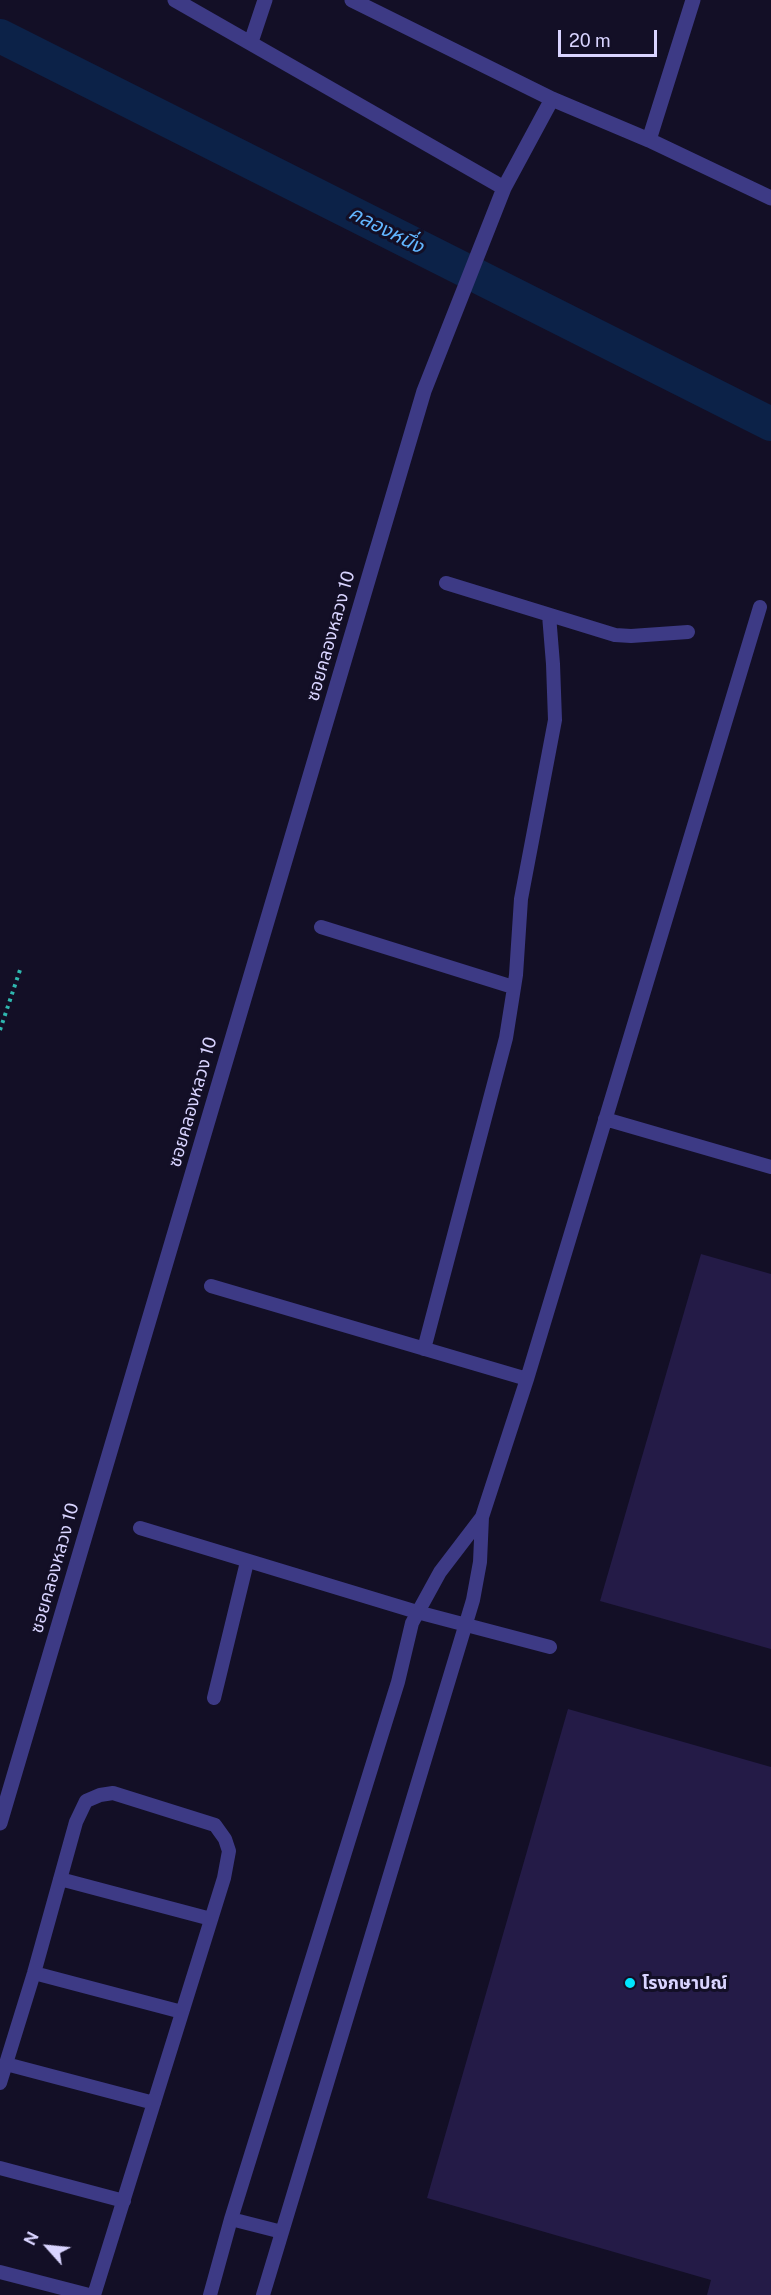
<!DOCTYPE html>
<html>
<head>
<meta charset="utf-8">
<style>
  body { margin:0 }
  #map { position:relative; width:771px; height:2295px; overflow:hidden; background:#130f26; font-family:"Public Sans",sans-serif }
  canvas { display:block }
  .north { position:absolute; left:18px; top:2217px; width:60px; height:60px; -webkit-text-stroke:4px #130f26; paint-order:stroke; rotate:297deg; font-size:16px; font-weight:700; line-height:24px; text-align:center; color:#d9d4ff }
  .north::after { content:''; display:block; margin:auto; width:21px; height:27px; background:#d9d4ff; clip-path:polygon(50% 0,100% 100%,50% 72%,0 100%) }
  .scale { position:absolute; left:558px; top:30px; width:99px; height:27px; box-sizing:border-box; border:3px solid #d9d4ff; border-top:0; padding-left:8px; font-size:18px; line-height:21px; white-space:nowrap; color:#d9d4ff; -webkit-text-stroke:4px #130f26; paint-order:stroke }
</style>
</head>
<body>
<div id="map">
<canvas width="771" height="2295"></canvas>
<div class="north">N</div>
<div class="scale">20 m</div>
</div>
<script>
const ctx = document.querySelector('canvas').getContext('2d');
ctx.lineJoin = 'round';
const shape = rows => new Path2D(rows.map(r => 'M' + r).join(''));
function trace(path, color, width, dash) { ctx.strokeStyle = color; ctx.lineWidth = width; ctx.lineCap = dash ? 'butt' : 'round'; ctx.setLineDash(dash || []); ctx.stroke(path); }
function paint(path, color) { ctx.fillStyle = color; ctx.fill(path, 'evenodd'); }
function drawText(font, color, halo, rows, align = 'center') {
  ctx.font = font + ' "Public Sans","Noto Sans Thai",sans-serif'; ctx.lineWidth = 6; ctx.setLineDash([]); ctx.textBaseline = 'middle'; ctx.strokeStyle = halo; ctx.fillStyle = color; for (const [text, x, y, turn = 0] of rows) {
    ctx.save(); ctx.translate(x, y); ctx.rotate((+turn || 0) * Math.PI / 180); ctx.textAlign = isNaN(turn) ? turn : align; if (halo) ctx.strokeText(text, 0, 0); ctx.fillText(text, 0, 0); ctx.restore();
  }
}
const canal = shape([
  [0,36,771,424]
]);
const building = shape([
  [701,1254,771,1274,771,1649,600,1601],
  [568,1709,771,1767,771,2295,707,2295,711,2280,427,2198]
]);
const path = shape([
  [0,1030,20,970]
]);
const lane = shape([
  [446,583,615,635,631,636,688,632],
  [321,927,513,987],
  [605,1119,771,1167],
  [211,1286,527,1379],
  [424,1349,506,1038,516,975,521,899,555,720,553,664,549,615],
  [140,1528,417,1612,550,1647],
  [214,1698,247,1562],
  [60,1879,211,1919],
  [34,1973,182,2012],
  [6,2064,154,2103],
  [0,2083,34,1973,76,1822,86,1801,100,1795,113,1793,215,1825,225,1839,229,1851,224,1878,94,2295],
  [0,2168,124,2201],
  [231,2219,282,2232],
  [0,2272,89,2295],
  [210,2295,231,2219,398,1682,412,1623,440,1572,482,1517],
  [263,2295,473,1600,480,1562,482,1517,527,1379,760,607]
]);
const street = shape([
  [175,0,504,188],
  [352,0,552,99,649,140,771,198],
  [251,42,265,0],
  [649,140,693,0],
  [0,1823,424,391,504,188,552,99]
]);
const markers = [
  [630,1983,6,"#00e5ff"]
];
const streetNames = [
  ["ซอยคลองหลวง 10",331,636,-74],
  ["ซอยคลองหลวง 10",193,1102,-74],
  ["ซอยคลองหลวง 10",55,1568,-74]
];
const poiNames = [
  ["โรงกษาปณ์",642,1983]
];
const waterNames = [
  ["คลองหนึ่ง",386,230,27]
];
trace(canal, '#0c2248', 34);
paint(building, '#241b47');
trace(path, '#2fb8b0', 4, [3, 4.5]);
trace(lane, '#3d3a85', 14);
trace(street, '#3d3a85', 15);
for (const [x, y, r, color] of markers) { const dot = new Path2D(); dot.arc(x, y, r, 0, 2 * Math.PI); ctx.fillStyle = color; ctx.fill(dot); trace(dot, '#130f26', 2); }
drawText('18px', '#d9d4ff', '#130f26', streetNames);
drawText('bold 18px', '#d9d4ff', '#130f26', poiNames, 'left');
drawText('italic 20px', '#62b6ff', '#130f26', waterNames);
</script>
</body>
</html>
